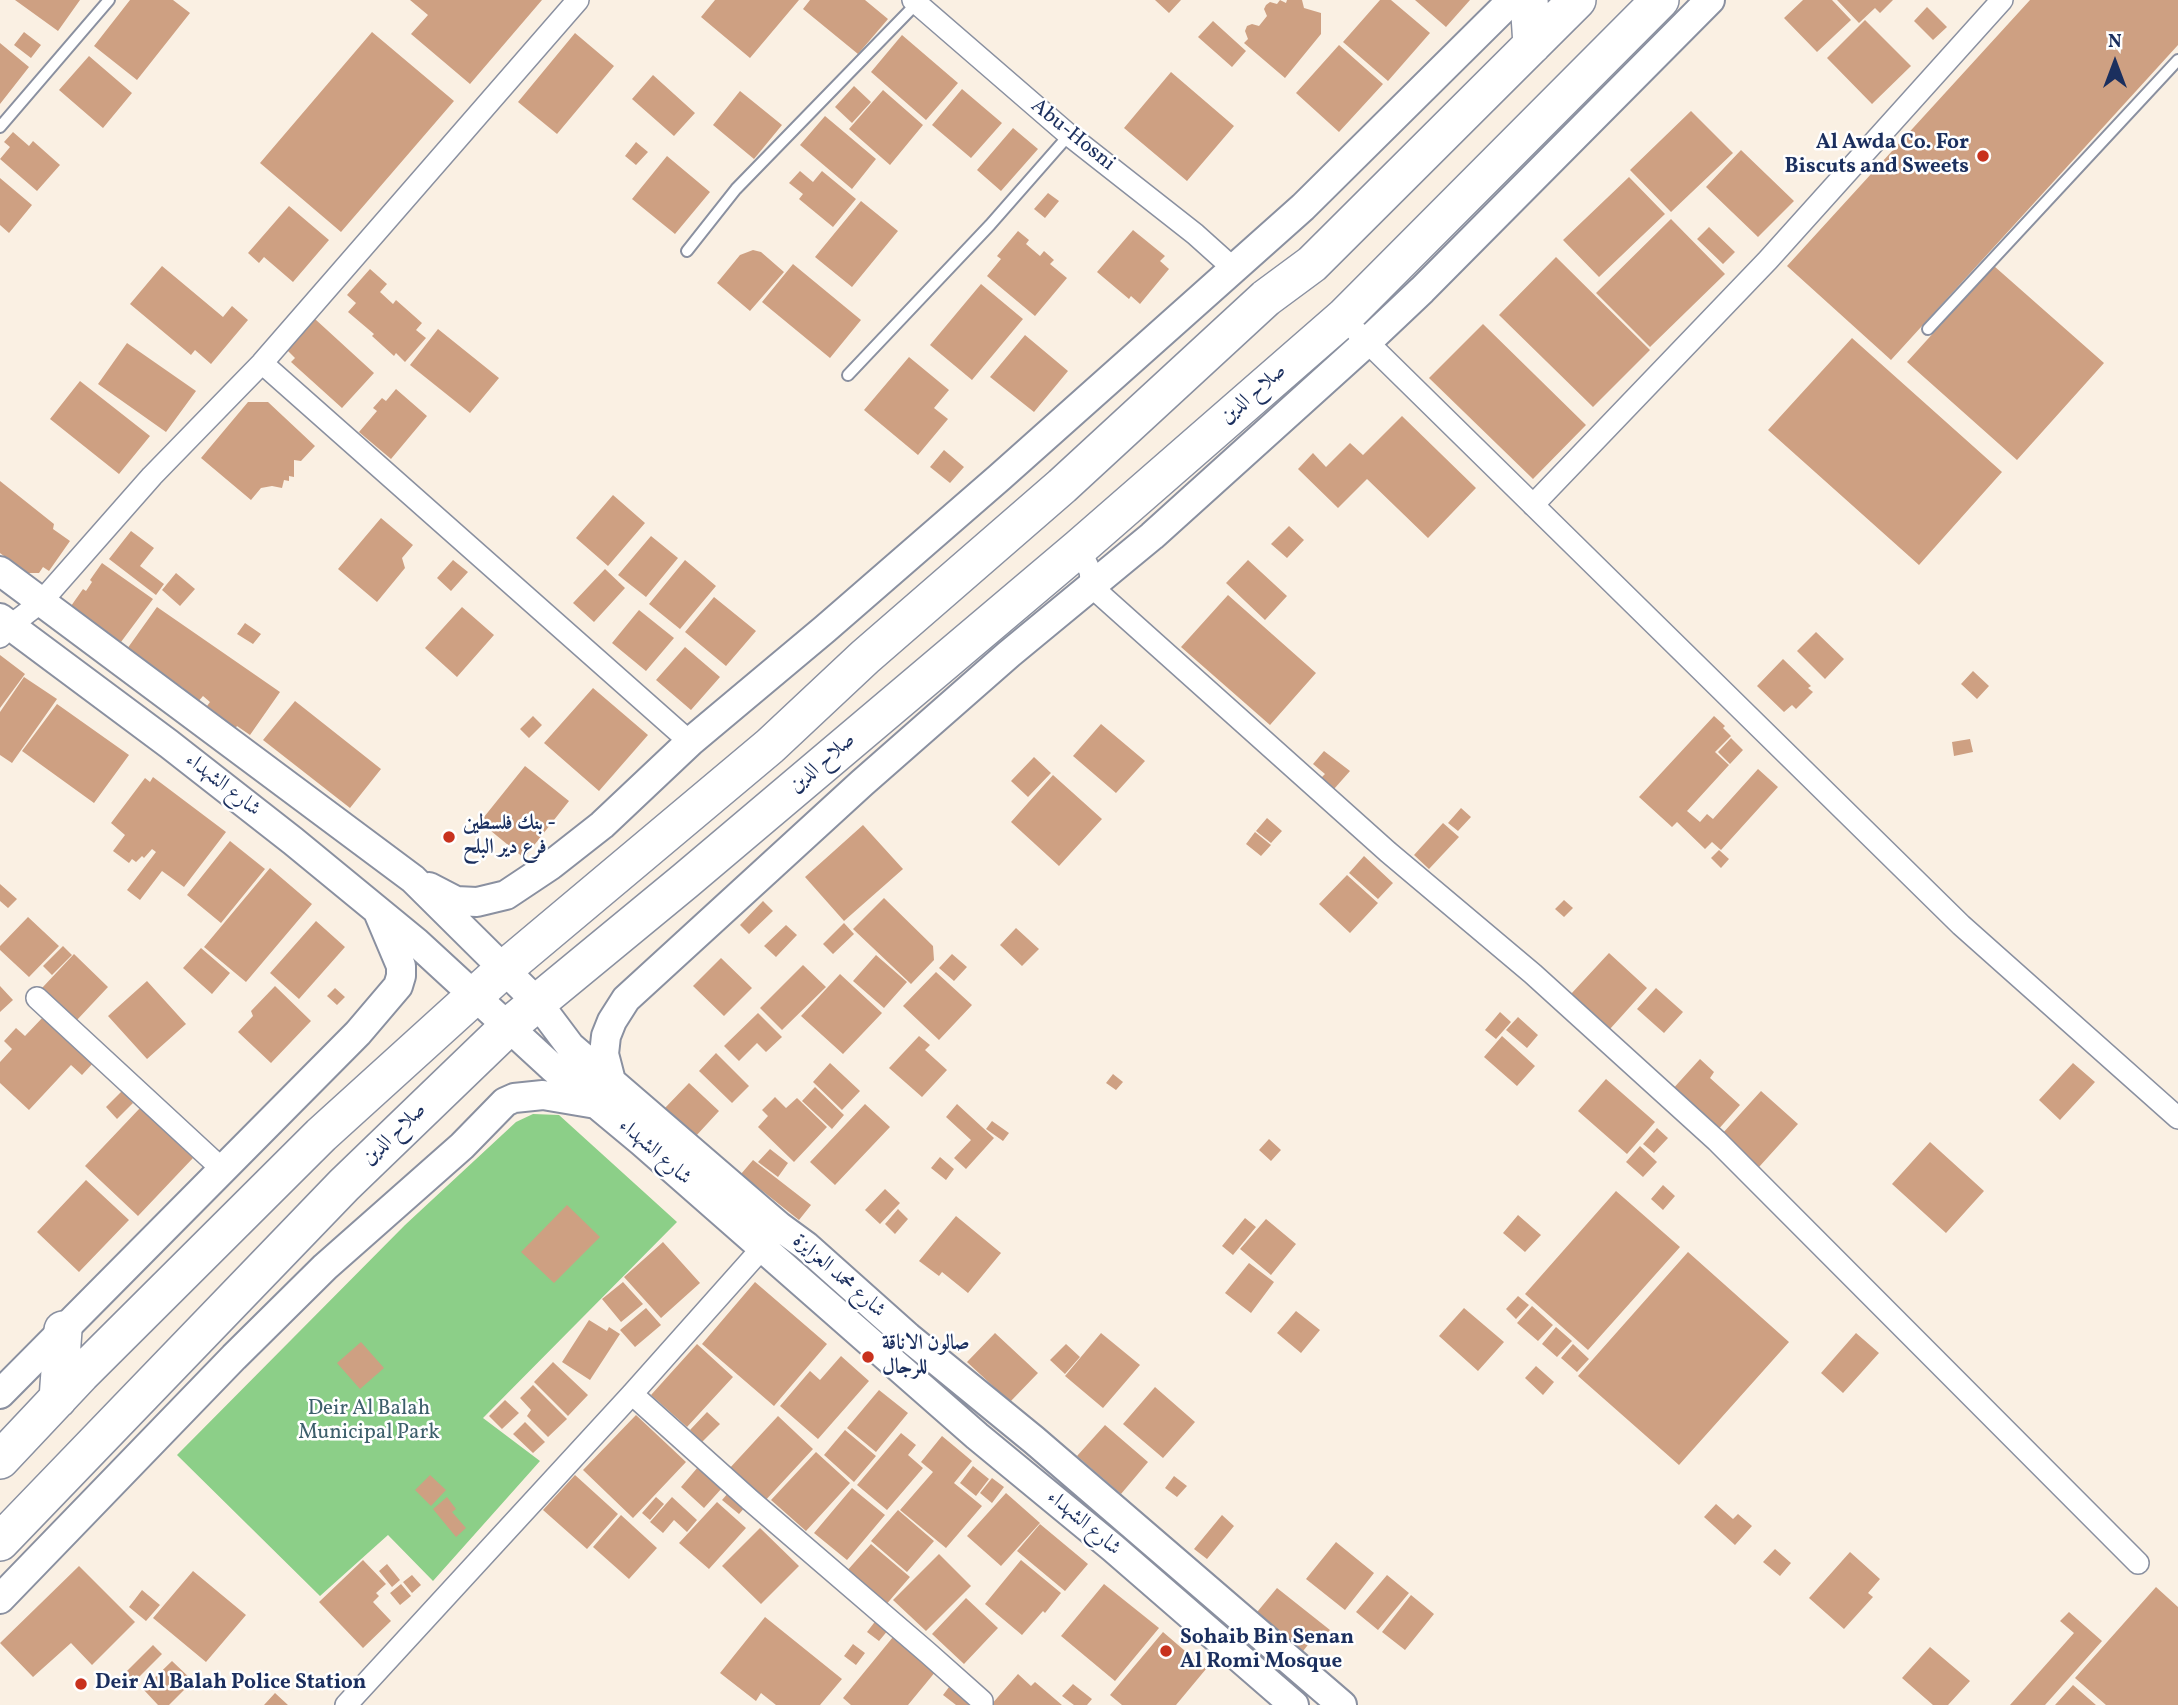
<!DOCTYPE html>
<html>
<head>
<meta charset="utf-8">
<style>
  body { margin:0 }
  #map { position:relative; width:2178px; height:1705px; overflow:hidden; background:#faf0e3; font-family:Vollkorn,serif }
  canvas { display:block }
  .north { position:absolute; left:2080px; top:28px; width:70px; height:70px; -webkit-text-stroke:5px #fff; paint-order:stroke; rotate:0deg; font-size:19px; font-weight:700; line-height:28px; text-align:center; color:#1b2f5e }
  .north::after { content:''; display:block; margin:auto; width:24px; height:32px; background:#1b2f5e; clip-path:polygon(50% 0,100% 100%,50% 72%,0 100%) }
</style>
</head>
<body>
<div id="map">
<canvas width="2178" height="1705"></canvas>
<div class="north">N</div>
</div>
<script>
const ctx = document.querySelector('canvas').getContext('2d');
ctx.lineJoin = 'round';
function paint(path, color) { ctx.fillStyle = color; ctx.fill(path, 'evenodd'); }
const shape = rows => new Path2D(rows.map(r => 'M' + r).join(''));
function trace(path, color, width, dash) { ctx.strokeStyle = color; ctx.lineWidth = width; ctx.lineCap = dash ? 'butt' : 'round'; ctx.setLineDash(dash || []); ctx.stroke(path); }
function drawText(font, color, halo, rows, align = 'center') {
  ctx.font = font + ' Vollkorn,Amiri,serif'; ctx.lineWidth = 5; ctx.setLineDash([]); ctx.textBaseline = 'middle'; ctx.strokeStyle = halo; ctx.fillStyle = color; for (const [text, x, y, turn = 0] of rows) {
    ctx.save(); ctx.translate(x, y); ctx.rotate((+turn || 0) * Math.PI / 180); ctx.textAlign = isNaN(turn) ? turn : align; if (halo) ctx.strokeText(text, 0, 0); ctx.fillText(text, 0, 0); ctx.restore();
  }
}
const green = shape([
  [533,1114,559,1115,677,1222,483,1418,540,1461,433,1581,388,1535,320,1596,177,1455,405,1225,516,1122]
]);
const building = shape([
  [15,0,80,0,58,31],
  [130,0,173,0,190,13,137,80,94,46],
  [410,0,542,0,470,84,411,34,428,15],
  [715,0,799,0,750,58,701,17],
  [810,0,865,0,888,19,858,54,803,9],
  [1155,0,1181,0,1169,13],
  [1280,0,1286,3,1287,0,1302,0,1304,8,1321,13,1321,34,1285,78,1244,43,1248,39,1245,31,1247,26,1252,24,1259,26,1267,16,1264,9,1266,5,1270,2,1277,4],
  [1380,0,1391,0,1430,33,1388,81,1343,42],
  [1415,0,1470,0,1446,27],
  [1803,0,1832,0,1851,20,1817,52,1784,18],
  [1837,0,1893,0,1880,13,1875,8,1859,23],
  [2030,0,2178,0,2178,45,1891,360,1787,266],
  [1927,7,1947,27,1933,40,1914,21],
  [1865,20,1911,66,1872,104,1827,58],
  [1213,21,1246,51,1232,67,1198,37],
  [24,32,41,45,31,58,14,45],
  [372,32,454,101,341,232,260,163],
  [575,33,614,66,557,134,518,102],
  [902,35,958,83,926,120,871,72],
  [0,43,29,67,0,104],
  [1339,45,1383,84,1339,132,1296,93],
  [89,56,132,93,103,128,59,90],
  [1171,72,1234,126,1187,181,1124,128],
  [653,75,695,113,674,136,632,99],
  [854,86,871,102,852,123,835,107],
  [962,89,1002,123,971,158,932,125],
  [883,90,923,125,890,165,849,129],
  [740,91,782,125,754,159,713,125],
  [1691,111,1733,153,1671,212,1630,170],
  [825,116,876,159,852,189,800,145],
  [1013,128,1038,149,1001,191,977,170],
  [13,132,29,146,33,141,60,165,37,191,0,159,10,147,4,142],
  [636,142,648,152,636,165,625,156],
  [1741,150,1794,201,1758,237,1706,187],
  [667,156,710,192,675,234,632,199],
  [800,171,813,182,822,171,856,199,833,227,799,199,803,194,789,183],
  [1629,177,1665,214,1599,277,1563,240],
  [0,178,32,205,9,233,0,225],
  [1048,193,1059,201,1045,218,1034,209],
  [861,201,898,231,852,287,815,257],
  [289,206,329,240,293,282,264,257,259,263,248,253],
  [1671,219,1725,274,1650,347,1596,293],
  [1709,227,1735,252,1723,264,1697,239],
  [1133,230,1165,256,1160,261,1169,269,1140,304,1131,296,1129,299,1097,272],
  [1018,231,1029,240,1026,244,1040,256,1044,251,1054,260,1050,264,1067,278,1035,316,987,276,1001,259,997,256],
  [753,250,761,252,784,272,750,311,717,283,740,255],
  [1556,257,1650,350,1593,407,1499,315],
  [793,264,861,320,830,358,762,302],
  [162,266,223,317,232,306,248,320,211,364,195,350,191,355,130,304],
  [1994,266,2104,363,2017,460,1907,362],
  [370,269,387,284,380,292,393,304,396,300,422,323,416,330,426,338,405,362,396,353,394,356,372,336,374,334,348,312,356,303,347,295],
  [981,284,1023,319,972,380,930,345],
  [315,319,374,373,342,408,291,362,295,358,287,350],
  [1483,324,1586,425,1533,479,1429,378],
  [438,329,499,378,470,413,410,365],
  [1025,335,1068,371,1034,412,990,377],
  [1852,338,2002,472,1919,565,1768,430],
  [127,343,196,391,166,432,98,384],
  [909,357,949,390,934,408,948,419,918,455,864,410],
  [80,381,150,436,119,474,50,419],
  [396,389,427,416,391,459,359,432,377,411,373,408,382,398,386,401],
  [248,402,268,402,315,446,301,461,294,460,294,477,289,476,289,481,284,480,282,488,272,486,261,488,251,500,201,458],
  [1402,416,1476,488,1428,538,1367,479,1338,508,1298,469,1313,453,1326,467,1350,443,1363,455],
  [944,450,964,467,950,483,930,467],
  [0,481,54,524,53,529,70,541,49,571,43,567,39,573,26,573,0,553],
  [613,495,645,523,608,566,576,538],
  [381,518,413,545,402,558,405,568,377,602,338,569],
  [1289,526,1304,540,1287,558,1271,544],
  [131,531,154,548,140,566,164,584,156,595,109,559],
  [651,536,678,558,646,597,618,575],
  [453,560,468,572,451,591,437,578],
  [685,560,716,586,680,629,649,604],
  [1248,560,1287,596,1265,620,1226,583],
  [102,563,153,599,121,642,71,606,83,589,86,591,92,582,90,580],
  [605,569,625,588,594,622,573,603],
  [176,573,195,589,180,606,162,590],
  [1228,595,1316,673,1270,725,1181,647],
  [714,597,756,631,726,666,685,632],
  [157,607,280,692,250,735,237,726,234,730,216,718,219,715,207,706,210,702,203,696,197,703,181,692,183,688,127,649],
  [462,607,494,635,457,677,425,648],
  [639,610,674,638,646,671,612,643],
  [245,623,261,634,253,644,237,634],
  [1816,632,1844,659,1825,679,1797,651],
  [685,647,720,677,691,710,656,680],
  [0,655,25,674,0,708],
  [1783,659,1811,686,1808,688,1813,692,1796,709,1792,705,1784,712,1757,686],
  [1973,671,1989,686,1977,699,1961,684],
  [24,677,57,699,12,763,0,755,0,712],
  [593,688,648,735,599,791,544,743],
  [295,701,381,769,350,808,263,740],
  [57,704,129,755,94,803,22,751],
  [533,716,542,725,529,738,520,729],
  [1714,716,1725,726,1723,728,1731,736,1715,752,1729,765,1687,811,1700,822,1707,814,1713,819,1758,769,1778,787,1721,850,1712,842,1705,849,1677,822,1672,827,1639,797],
  [1101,724,1145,761,1116,793,1073,756],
  [1731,738,1743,750,1730,764,1718,752],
  [1970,739,1973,752,1954,756,1952,742],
  [1324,751,1350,771,1334,789,1321,778,1325,774,1313,764],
  [1034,757,1051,773,1028,797,1011,781],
  [525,766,569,801,524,858,480,822],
  [1053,775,1102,819,1059,866,1011,822],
  [153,777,226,832,184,887,162,871,140,900,127,890,156,852,152,849,144,858,142,856,136,862,132,859,129,863,113,851,125,835,111,823,145,778,150,782],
  [1461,808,1471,817,1458,831,1448,823],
  [1267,818,1282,831,1271,843,1256,831],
  [1443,823,1459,837,1429,869,1414,855],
  [863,825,903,869,844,921,805,877],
  [1255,832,1271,845,1261,856,1246,844],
  [230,841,265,869,221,923,187,895],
  [1719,850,1729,859,1721,868,1711,858],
  [1364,856,1393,883,1378,899,1349,873],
  [270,868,312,904,246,982,204,947],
  [1347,875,1378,903,1350,933,1319,904],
  [0,884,17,899,8,908,0,901],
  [884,898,933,946,934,960,911,984,853,929],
  [1564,900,1573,908,1564,917,1555,909],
  [763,901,773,911,749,934,740,925],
  [28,917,59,946,29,977,0,950,0,946],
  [316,921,345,947,299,999,270,973],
  [844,923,854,934,833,954,823,944],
  [786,925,797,935,776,957,764,946],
  [1016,928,1039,949,1022,966,1000,945],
  [63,946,72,955,52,975,43,966],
  [201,948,230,973,212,994,183,968],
  [1609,953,1647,988,1610,1029,1571,994],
  [74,954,108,987,76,1021,42,988],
  [952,954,967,967,954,981,939,968],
  [876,955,907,982,884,1008,853,981],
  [721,958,752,988,724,1016,693,986],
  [803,965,826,987,782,1030,760,1008],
  [936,972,972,1005,939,1040,903,1006],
  [840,974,882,1013,843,1054,801,1016],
  [147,981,186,1024,147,1059,108,1016],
  [0,986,13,1000,0,1012],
  [275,986,311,1021,271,1063,238,1032,253,1016,251,1011],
  [335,988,345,997,337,1005,327,996],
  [1656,988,1683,1012,1664,1033,1637,1009],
  [1500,1012,1511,1022,1496,1039,1485,1030],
  [758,1013,782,1037,766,1052,757,1043,739,1061,724,1046],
  [45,1015,94,1062,82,1075,71,1065,29,1110,0,1083,0,1062,12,1049,4,1041,16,1028,25,1036],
  [1518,1017,1538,1035,1527,1048,1506,1030],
  [919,1036,930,1045,925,1050,947,1070,922,1097,889,1068],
  [1502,1036,1535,1066,1517,1086,1484,1057],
  [716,1053,749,1086,732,1103,699,1071],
  [1700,1059,1714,1072,1710,1078,1740,1105,1716,1132,1671,1091],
  [830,1063,860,1091,842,1110,813,1082],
  [2073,1063,2095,1082,2060,1120,2039,1100],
  [1113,1074,1123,1082,1116,1090,1106,1083],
  [1606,1079,1655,1122,1627,1154,1578,1111],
  [689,1083,719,1111,695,1137,664,1109],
  [815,1087,844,1115,832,1129,802,1101],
  [122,1091,133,1103,117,1119,106,1107],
  [1761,1091,1798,1124,1759,1167,1722,1134],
  [775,1097,786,1108,797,1098,827,1127,794,1162,758,1127,768,1116,762,1110],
  [865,1104,890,1127,835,1185,810,1162],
  [957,1104,994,1138,966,1169,954,1158,971,1140,946,1117],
  [140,1108,193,1158,138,1216,85,1166],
  [992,1121,1009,1133,1003,1141,986,1129],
  [1657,1128,1668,1138,1654,1153,1643,1144],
  [1269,1139,1281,1150,1271,1161,1259,1150],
  [1930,1142,1984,1191,1946,1233,1892,1184],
  [1640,1146,1657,1162,1643,1177,1626,1162],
  [770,1149,788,1163,778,1177,758,1162],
  [940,1157,954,1169,946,1180,931,1168],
  [753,1160,811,1205,799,1220,741,1174],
  [86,1180,129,1220,79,1272,37,1232],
  [1663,1185,1675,1196,1663,1210,1651,1199],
  [885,1189,900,1203,880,1224,865,1210],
  [1616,1191,1680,1247,1588,1350,1525,1294],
  [567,1205,600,1237,554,1283,521,1252],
  [898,1209,908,1219,895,1234,885,1224],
  [1518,1215,1541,1235,1525,1252,1503,1233],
  [956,1216,1001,1253,968,1293,942,1272,939,1276,919,1261],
  [1245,1218,1256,1227,1233,1255,1222,1246],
  [1266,1219,1296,1244,1271,1275,1240,1249],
  [663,1242,700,1283,661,1318,624,1277],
  [1688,1252,1789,1342,1679,1465,1578,1376],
  [1249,1263,1274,1282,1251,1313,1225,1293],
  [623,1282,643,1304,621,1322,602,1299],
  [755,1282,827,1344,774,1406,702,1344],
  [1518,1296,1529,1305,1516,1319,1506,1309],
  [1532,1306,1553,1325,1538,1341,1517,1323],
  [646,1308,661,1325,635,1347,620,1330],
  [1464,1308,1504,1342,1478,1371,1439,1336],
  [1296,1311,1320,1330,1301,1353,1277,1333],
  [589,1320,607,1331,609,1327,620,1334,590,1380,562,1362],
  [1556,1327,1572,1341,1557,1357,1542,1344],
  [995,1333,1038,1373,1010,1402,967,1362],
  [1101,1333,1140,1365,1103,1408,1065,1376],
  [1856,1333,1879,1353,1843,1393,1821,1373],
  [361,1342,384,1368,360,1389,337,1363],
  [697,1344,733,1377,687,1427,651,1395],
  [1066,1344,1080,1357,1065,1374,1050,1360],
  [1573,1344,1589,1359,1577,1372,1561,1358],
  [841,1356,869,1381,818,1439,780,1406,810,1371,820,1380],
  [553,1362,588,1395,568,1416,534,1382],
  [1536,1366,1554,1382,1543,1395,1525,1378],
  [533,1385,567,1419,548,1437,527,1416,531,1410,520,1398],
  [1155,1387,1195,1422,1163,1458,1123,1424],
  [879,1390,908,1413,876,1452,847,1428],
  [505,1400,519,1413,502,1429,489,1416],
  [707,1412,720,1424,702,1442,690,1430],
  [636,1415,686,1462,633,1518,583,1470],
  [778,1416,813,1449,763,1503,728,1470],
  [525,1422,545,1442,533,1453,513,1434],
  [1105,1425,1148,1462,1121,1494,1077,1456],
  [845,1430,876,1456,854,1482,824,1455],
  [901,1433,916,1445,908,1455,923,1468,887,1510,857,1485],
  [942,1436,972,1461,954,1483,982,1506,946,1548,900,1510,933,1472,921,1462],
  [816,1452,850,1483,806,1531,771,1500],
  [973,1466,989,1479,976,1496,960,1483],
  [698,1467,722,1488,704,1508,681,1487],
  [430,1475,446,1490,431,1506,415,1490],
  [575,1475,618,1514,587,1549,543,1510],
  [1174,1476,1187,1486,1177,1497,1165,1488],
  [992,1478,1004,1487,992,1503,980,1493],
  [852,1488,885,1515,847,1560,814,1533],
  [729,1492,746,1506,739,1514,722,1500],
  [1006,1493,1040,1523,1001,1566,967,1536],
  [447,1497,456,1509,452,1512,466,1528,456,1537,433,1509],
  [656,1497,664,1504,650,1520,642,1513],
  [672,1497,697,1520,687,1532,674,1520,663,1533,650,1522],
  [717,1502,746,1528,709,1569,679,1543],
  [1716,1504,1733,1519,1738,1514,1752,1526,1735,1545,1704,1517],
  [898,1510,934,1541,907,1572,871,1541],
  [621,1515,657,1548,629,1579,593,1547],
  [1222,1515,1234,1526,1207,1559,1194,1549],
  [1040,1524,1088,1564,1065,1591,1017,1551],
  [760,1528,799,1566,761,1604,722,1566],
  [1336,1542,1374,1573,1345,1610,1306,1579],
  [871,1544,910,1577,884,1607,845,1573],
  [1775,1549,1791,1563,1780,1576,1763,1562],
  [1850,1552,1880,1579,1868,1593,1873,1597,1844,1629,1809,1598],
  [939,1554,971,1586,926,1631,893,1600],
  [363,1560,386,1584,376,1593,379,1596,373,1602,391,1621,363,1648,319,1602],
  [1021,1560,1061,1593,1045,1613,1043,1611,1022,1635,985,1604],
  [387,1564,400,1580,392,1587,379,1571],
  [79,1566,135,1622,92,1665,71,1643,33,1677,0,1643],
  [193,1571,246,1615,206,1662,153,1618],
  [412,1575,421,1585,412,1593,403,1582],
  [1387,1575,1409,1593,1378,1630,1356,1612],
  [401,1584,411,1596,400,1605,390,1593],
  [1104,1584,1159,1628,1115,1681,1061,1636],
  [2156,1587,2178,1607,2178,1705,2106,1705,2075,1678],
  [1277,1588,1330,1630,1320,1641,1314,1637,1300,1655,1253,1617],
  [142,1590,160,1605,146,1621,129,1607],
  [1411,1595,1434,1614,1405,1650,1382,1632],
  [966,1598,998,1628,964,1664,932,1634],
  [2069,1612,2102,1641,2045,1705,2010,1705,2074,1633,2060,1621],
  [765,1617,842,1679,820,1705,776,1705,761,1693,756,1701,720,1673],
  [877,1619,889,1629,879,1641,867,1632],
  [1163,1632,1206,1669,1176,1705,1122,1705,1110,1695],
  [893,1637,936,1671,908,1705,851,1705,843,1698],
  [853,1644,865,1653,856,1665,844,1656],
  [153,1645,162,1654,129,1687,120,1678],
  [1930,1647,1970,1681,1948,1705,1933,1705,1902,1678],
  [172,1661,193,1681,169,1705,158,1705,143,1689],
  [1018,1674,1031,1686,1035,1682,1062,1705,991,1705],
  [952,1683,974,1705,956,1705,943,1695],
  [1073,1684,1092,1699,1087,1705,1074,1705,1062,1696],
  [2073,1685,2096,1705,2055,1705],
  [275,1693,288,1705,264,1705]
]);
const lane = shape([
  [0,127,109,0],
  [687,251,736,189,917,3],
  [1928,329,2178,60],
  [848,375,990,225,1069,135]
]);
const street = shape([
  [913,0,1069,135,1195,234,1234,269],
  [1357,332,1961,925,2178,1118],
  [262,363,690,742],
  [1533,505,1768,260,2002,0],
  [1079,548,1090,571,1092,587,1388,852,1533,974,1717,1141,2138,1563],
  [0,637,10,626,41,602,152,476,262,363,578,0],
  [37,998,222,1169],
  [632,1394,750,1500,928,1653,982,1701,982,1705],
  [346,1705,632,1394,772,1237]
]);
const secondary = shape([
  [0,571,413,879,537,1002,570,1046,780,1227,806,1246,908,1337,1034,1440,1342,1705],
  [0,618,169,744,293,841,416,942,553,1068,642,1142,977,1436,1113,1548,1294,1705],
  [429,887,456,901,477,902,506,895,551,865,602,825,690,742,825,629,1000,477,1303,207,1512,0],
  [611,1081,604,1054,606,1036,612,1021,626,999,862,783,1009,654,1152,536,1367,342,1422,290,1710,0],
  [0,1394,358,1033,398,986,401,976,401,966,379,914],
  [0,1599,234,1357,325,1267,462,1146,505,1102,514,1098,543,1095,596,1104]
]);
const highway = shape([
  [1529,0,1532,45],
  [58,1399,63,1330],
  [0,1460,81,1374,321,1135,503,970,770,746,865,657,1062,486,1266,298,1312,264,1577,0],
  [0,1542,344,1185,509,1026,685,881,1079,548,1344,317,1660,0]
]);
const markers = [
  [1983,156,7,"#c8321e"],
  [449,837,7,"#c8321e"],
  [868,1357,7,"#c8321e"],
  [1166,1651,7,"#c8321e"],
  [81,1684,7,"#c8321e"]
];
const streetNames = [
  ["Abu-Hosni",1072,136,39],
  ["صلاح الدين",1254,395,-41],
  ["صلاح الدين",823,764,-41],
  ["شارع الشهداء",222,786,38],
  ["صلاح الدين",395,1135,-44],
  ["شارع الشهداء",654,1153,41],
  ["شارع محمد العزايزة",838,1277,41],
  ["شارع الشهداء",1083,1524,40]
];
const poiNames = [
  ["Al Awda Co. For",1969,144,"right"],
  ["Biscuts and Sweets",1969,168,"right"],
  ["بنك فلسطين -",463,825],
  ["فرع دير البلح",463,849],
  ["صالون الاناقة",882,1345],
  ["للرجال",882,1369],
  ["Sohaib Bin Senan",1180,1639],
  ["Al Romi Mosque",1180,1663],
  ["Deir Al Balah Police Station",95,1684]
];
const parkNames = [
  ["Deir Al Balah",369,1410],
  ["Municipal Park",369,1434]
];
paint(green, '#8ccf88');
paint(building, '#cea082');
trace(lane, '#8a90a0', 14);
trace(street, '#8a90a0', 24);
trace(secondary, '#8a90a0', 32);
trace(highway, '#8a90a0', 40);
trace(lane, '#fff', 10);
trace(street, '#fff', 21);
trace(secondary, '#fff', 28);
trace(highway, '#fff', 37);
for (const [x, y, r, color] of markers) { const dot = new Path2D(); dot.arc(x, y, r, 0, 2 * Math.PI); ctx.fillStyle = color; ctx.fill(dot); trace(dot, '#fff', 2.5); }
drawText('21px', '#1b2f5e', '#fff', streetNames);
drawText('bold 21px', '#1b2f5e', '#fff', poiNames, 'left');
drawText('21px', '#3d5f6b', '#fff', parkNames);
</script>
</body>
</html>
